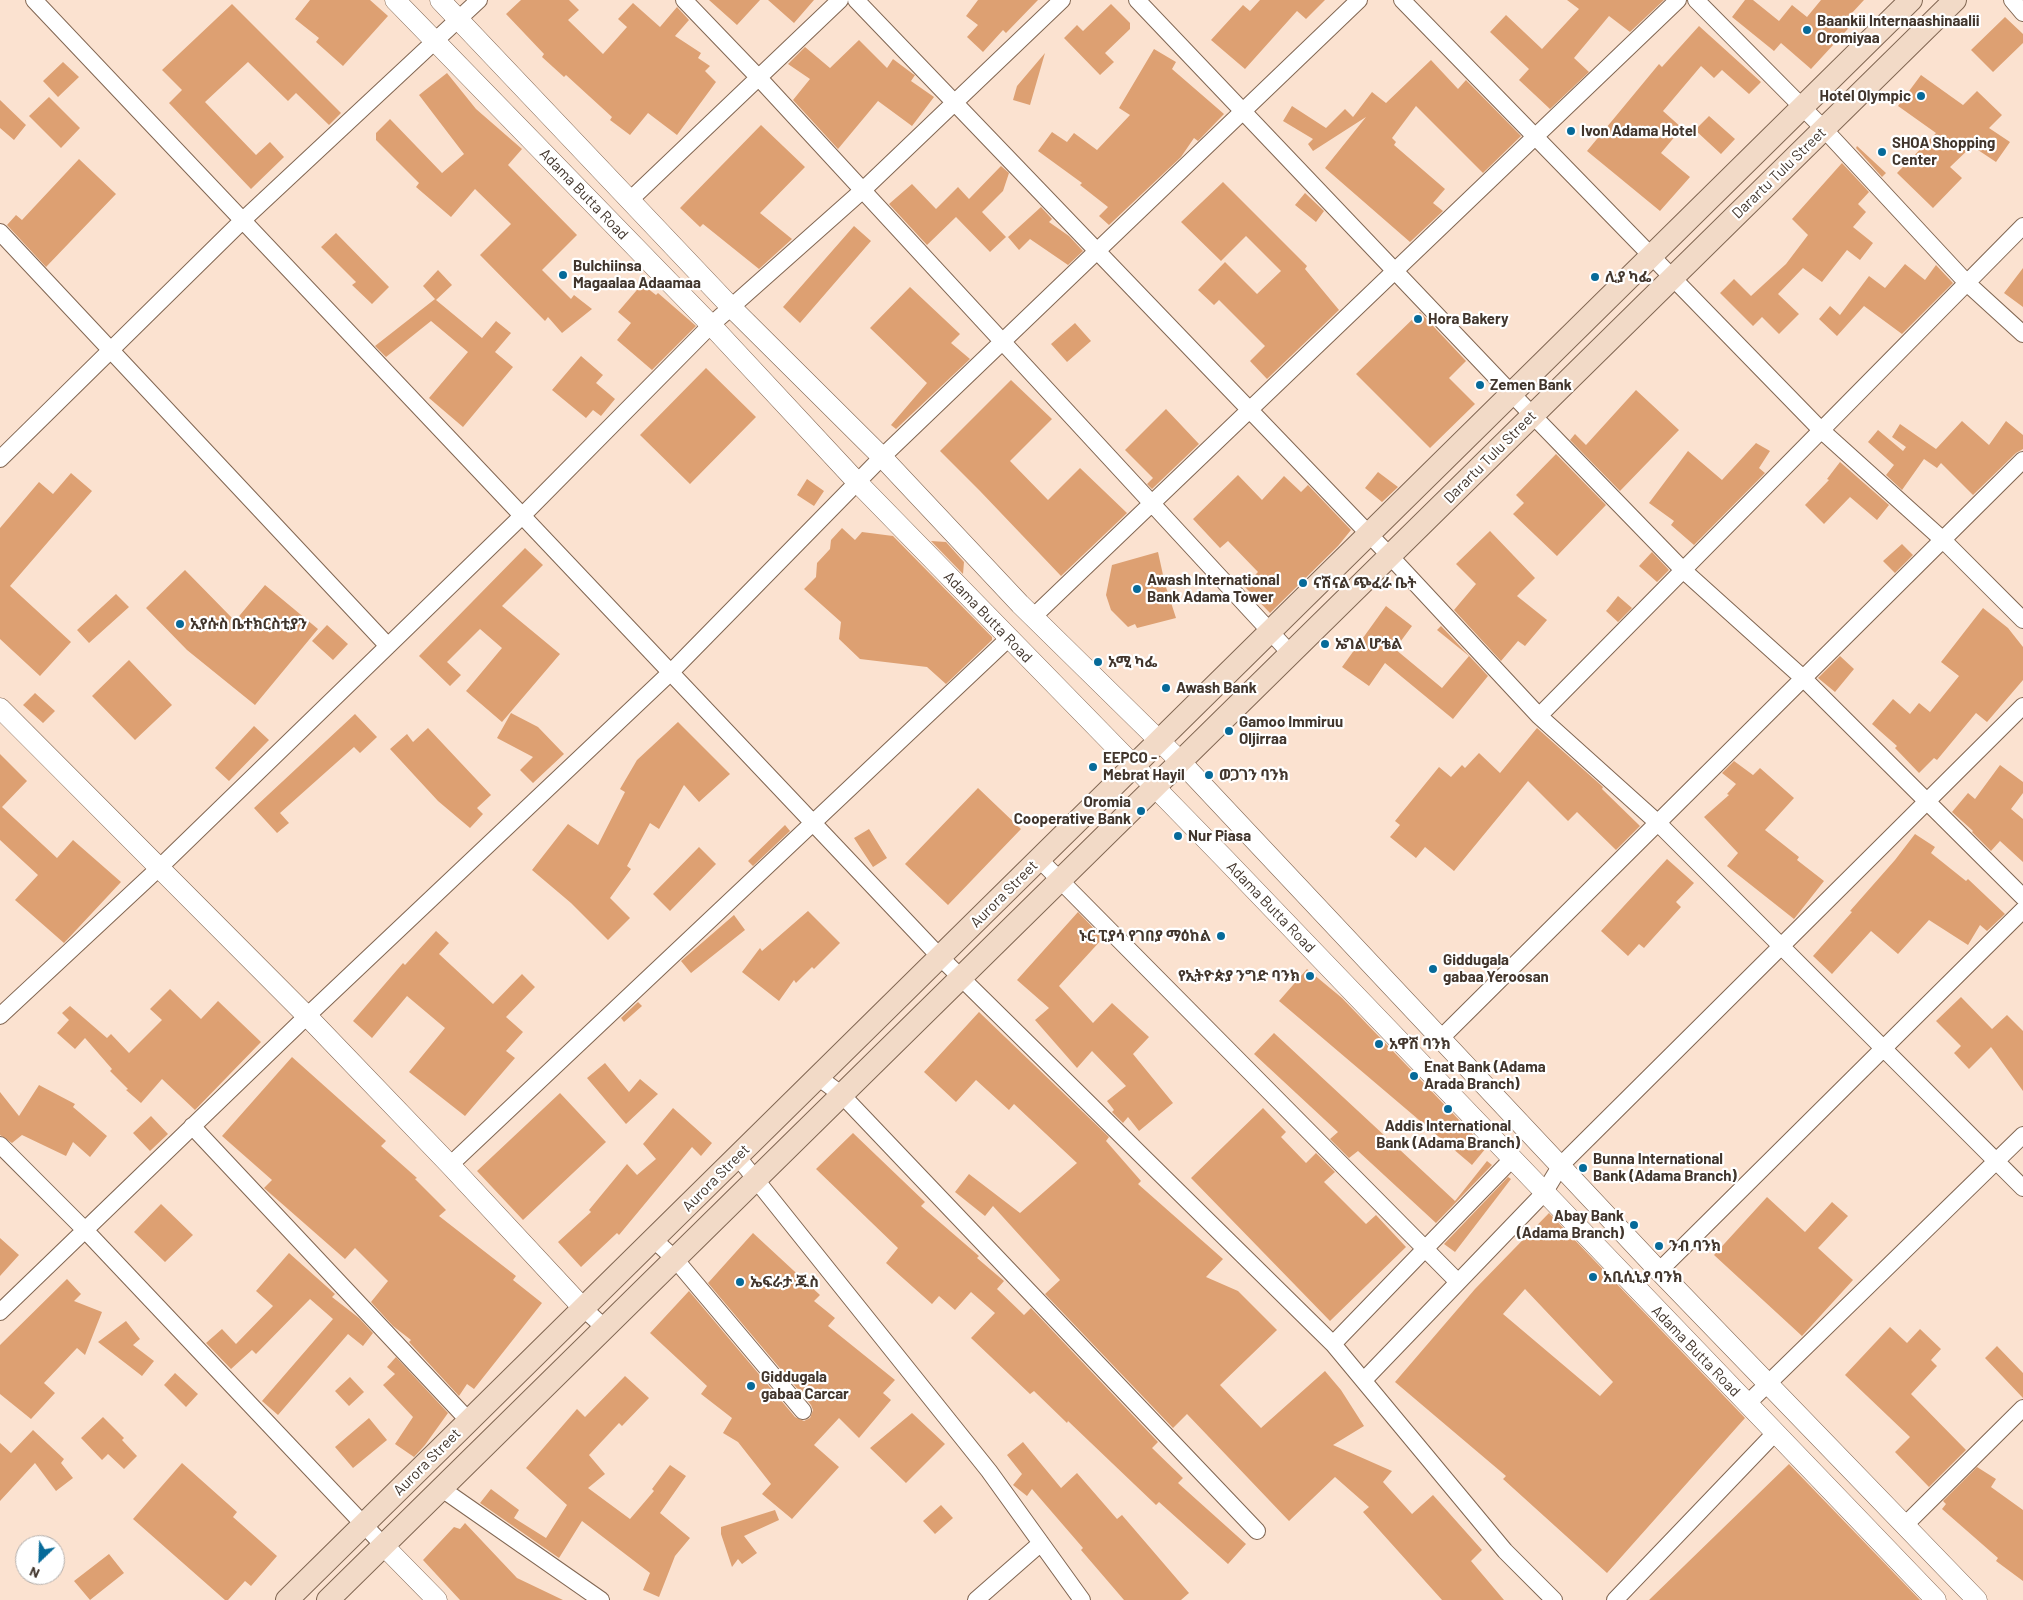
<!DOCTYPE html>
<html>
<head>
<meta charset="utf-8">
<style>
  body { margin:0 }
  #map { position:relative; width:2023px; height:1600px; overflow:hidden; background:#fbe2d0; font-family:Barlow,sans-serif }
  canvas { display:block }
  .north { position:absolute; left:15px; top:1535px; width:50px; height:50px; box-sizing:border-box; background:#fff; border:1px solid #b3aeab; border-radius:50%; rotate:204deg; font-size:14px; font-weight:700; line-height:20px; text-align:center; color:#41352c }
  .north::after { content:''; display:block; margin:auto; width:18px; height:22px; background:#066a99; clip-path:polygon(50% 0,100% 100%,50% 72%,0 100%) }
</style>
</head>
<body>
<div id="map">
<canvas width="2023" height="1600"></canvas>
<div class="north">N</div>
</div>
<script>
const ctx = document.querySelector('canvas').getContext('2d');
ctx.lineJoin = 'round';
function paint(path, color) { ctx.fillStyle = color; ctx.fill(path, 'evenodd'); }
const shape = rows => new Path2D(rows.map(r => 'M' + r).join(''));
function trace(path, color, width, dash) { ctx.strokeStyle = color; ctx.lineWidth = width; ctx.lineCap = dash ? 'butt' : 'round'; ctx.setLineDash(dash || []); ctx.stroke(path); }
function drawText(font, color, halo, rows, align = 'center') {
  ctx.font = font + ' Barlow,"Noto Sans Ethiopic",sans-serif'; ctx.lineWidth = 4.5; ctx.setLineDash([]); ctx.textBaseline = 'middle'; ctx.strokeStyle = halo; ctx.fillStyle = color; for (const [text, x, y, turn = 0] of rows) {
    ctx.save(); ctx.translate(x, y); ctx.rotate((+turn || 0) * Math.PI / 180); ctx.textAlign = isNaN(turn) ? turn : align; if (halo) ctx.strokeText(text, 0, 0); ctx.fillText(text, 0, 0); ctx.restore();
  }
}
const building = shape([
  [310,0,370,0,388,16,343,66,316,42,319,38,295,19],
  [521,0,569,0,579,10,568,20,603,54,627,27,618,19,633,3,660,27,677,7,689,20,675,36,701,53,698,58,710,66,705,71,716,82,677,135,648,113,630,135,610,120,612,117,566,75,564,77,542,57,544,54,506,14],
  [709,0,760,0,737,25],
  [768,0,814,0,794,23],
  [978,0,1038,0,1006,33,1003,30,983,52,967,37,978,25,966,16],
  [1260,0,1325,0,1306,19,1297,11,1245,69,1211,40,1243,5,1250,11],
  [1567,0,1664,0,1630,32,1609,16,1574,58,1589,72,1550,109,1519,80,1529,69,1490,32,1506,15,1542,49,1579,9],
  [1745,0,1753,0,1779,21,1792,5,1807,17,1821,0,1864,0,1851,14,1857,19,1811,69,1781,43,1774,51,1732,17],
  [232,4,341,113,329,125,296,93,288,101,248,62,205,102,256,155,270,142,284,157,251,189,169,103,182,90,162,70],
  [1111,4,1130,23,1130,29,1105,53,1114,62,1100,75,1064,38,1077,25,1083,31],
  [2005,17,2023,34,2023,43,1993,72,1971,50],
  [1699,26,1761,82,1749,94,1722,70,1714,78,1701,66,1663,111,1682,128,1661,153,1690,177,1660,211,1587,151,1659,64,1662,67],
  [859,40,887,68,893,59,913,74,915,75,911,81,934,97,912,126,878,101,838,149,793,100,810,79,788,64,805,47,830,68],
  [1154,49,1176,62,1172,69,1224,114,1198,141,1194,138,1181,157,1109,225,1099,216,1108,207,1080,185,1082,183,1038,151,1052,132,1067,142,1074,133,1097,150,1130,115,1119,108],
  [1045,53,1030,105,1013,100,1017,86],
  [1431,60,1458,89,1466,80,1521,136,1483,173,1416,106,1392,138,1396,142,1394,145,1445,189,1433,203,1443,211,1410,242,1325,168,1366,117,1313,151,1308,144,1313,139,1283,121,1292,106,1326,128,1345,109,1353,117,1372,92,1386,103],
  [63,62,79,77,58,97,43,81],
  [447,73,476,109,522,149,508,165,577,235,542,270,571,299,574,295,592,309,562,333,548,317,545,321,480,255,511,224,475,189,451,217,416,187,419,183,376,140,376,133,390,119,442,173,464,154,419,95],
  [1921,75,1963,105,1977,91,2002,115,1989,128,2010,142,1996,162,1972,146,1950,167,1962,178,1933,208,1897,173,1936,133,1898,106],
  [49,97,80,128,61,148,29,116],
  [0,100,26,125,14,140,0,128],
  [1709,116,1735,139,1721,154,1695,130],
  [761,125,805,167,760,213,792,239,759,269,703,224,700,227,680,208],
  [1857,146,1886,173,1882,177,1856,148],
  [79,159,116,194,46,267,7,225,16,215,22,220],
  [1842,163,1869,192,1858,204,1866,212,1853,227,1873,243,1860,260,1847,250,1822,282,1803,268,1778,294,1799,314,1779,334,1762,317,1753,326,1720,293,1734,279,1751,296,1786,264,1808,235,1792,219],
  [1001,166,1009,173,1003,191,982,212,1006,237,990,252,956,217,927,245,889,204,912,184,936,209,958,187,969,199],
  [1223,182,1307,266,1305,269,1339,310,1267,379,1250,361,1265,346,1219,300,1214,305,1198,290,1225,262,1257,294,1281,271,1246,236,1221,261,1181,222],
  [1305,193,1324,211,1316,222,1295,205],
  [1041,207,1052,219,1049,222,1069,236,1083,251,1068,265,1030,239,1019,250,1008,237],
  [854,226,871,241,800,323,783,307],
  [336,233,389,287,372,304,352,285,356,282,321,247],
  [1905,264,1925,280,1936,265,1953,283,1902,334,1864,306,1837,336,1819,319,1830,306,1840,315,1869,276,1885,288],
  [2023,268,2023,307,2004,293],
  [438,270,452,285,436,300,482,338,496,321,511,333,495,352,513,367,463,427,429,398,468,352,431,321,386,357,375,346,435,299,423,286],
  [642,284,656,295,658,293,696,326,652,370,617,340,631,323,618,312],
  [910,287,960,334,951,343,970,359,896,429,891,425,927,383,870,328],
  [1420,312,1466,361,1449,378,1475,404,1430,448,1356,374],
  [1075,323,1091,341,1067,362,1051,344],
  [581,356,603,375,596,383,615,399,601,416,593,410,586,418,552,390],
  [706,368,756,417,690,484,640,435],
  [1011,380,1052,419,1010,461,1048,500,1080,468,1127,513,1061,576,980,491,940,451],
  [1636,390,1679,430,1620,491,1570,440,1575,434,1586,445],
  [1166,409,1199,444,1152,489,1147,484,1153,478,1125,450],
  [1962,421,1989,445,2006,421,2023,435,2023,449,2016,453,1973,495,1941,463,1937,468,1924,459,1902,490,1886,475,1894,465,1868,442,1878,430,1903,451,1906,447,1892,437,1900,424,1936,449],
  [1756,443,1770,451,1759,468,1765,473,1694,545,1671,525,1674,521,1649,503,1688,451,1722,480],
  [1556,454,1606,505,1557,556,1513,514,1524,503,1516,495],
  [1840,462,1889,505,1877,520,1850,497,1824,524,1805,505,1829,480,1827,479],
  [1378,472,1398,487,1382,502,1365,488],
  [71,473,92,491,10,586,71,642,40,676,0,639,0,528,39,482,53,494],
  [1238,475,1262,500,1284,476,1301,492,1308,485,1351,530,1338,546,1270,613,1244,586,1258,572,1228,541,1220,548,1193,519],
  [807,479,824,491,814,506,797,495],
  [842,528,855,540,862,532,893,536,992,637,992,640,946,684,927,667,860,659,839,639,841,622,804,589,816,577,817,563,830,549,831,540],
  [1490,531,1535,578,1517,596,1547,620,1525,646,1518,641,1501,661,1454,610,1476,584,1456,564],
  [931,541,946,542,964,562,963,574],
  [1902,544,1913,555,1895,573,1883,561],
  [525,548,543,565,502,606,560,654,502,722,466,691,502,648,480,629,447,662,461,675,450,686,419,656],
  [1158,552,1165,584,1176,618,1137,628,1135,624,1128,627,1111,610,1106,595,1112,565],
  [1652,552,1669,570,1657,582,1639,566],
  [185,570,235,621,265,585,318,629,255,705,187,650,146,608],
  [116,594,129,607,89,643,77,630],
  [1618,596,1632,608,1618,622,1606,611],
  [1386,606,1412,626,1395,649,1442,688,1469,656,1437,630,1441,626,1488,676,1453,719,1385,663,1369,686,1342,667],
  [1983,608,2008,628,2023,647,2023,680,1987,722,1976,713,1937,760,1934,758,1919,773,1895,748,1897,746,1872,724,1893,699,1910,714,1919,703,1930,712,1959,676,1941,662],
  [327,625,348,644,333,660,312,641],
  [1840,656,1854,669,1835,692,1818,678],
  [129,660,172,705,135,740,92,696],
  [35,693,55,711,43,723,23,705],
  [511,713,538,727,564,754,533,783,520,770,533,757,497,738],
  [355,714,377,737,360,753,354,747,280,813,289,823,277,833,254,808],
  [678,722,730,774,699,802,684,785,659,829,650,823,627,866,631,869,610,898,630,918,608,940,571,903,532,870,568,824,598,845,625,792,620,789,637,760],
  [254,726,269,740,229,781,215,768],
  [428,728,491,795,477,808,483,814,470,828,438,801,390,749,407,734,413,742],
  [1537,728,1603,787,1602,789,1640,826,1616,850,1577,812,1568,821,1528,781,1454,871,1425,847,1416,858,1390,837,1400,825,1395,821,1439,767,1451,777,1462,765,1465,768,1479,753,1500,773],
  [0,754,27,781,2,807,57,858,73,840,121,882,64,943,15,900,38,875,0,840],
  [1734,761,1753,775,1760,768,1794,798,1765,830,1799,857,1797,860,1824,881,1794,919,1727,866,1738,853,1704,817,1729,795,1727,794,1736,784,1722,773],
  [2000,765,2023,782,2023,793,2011,809,2023,819,2023,862,2000,841,1991,851,1972,832,1973,831,1952,812,1968,793,1975,799],
  [978,788,1021,829,948,905,905,864],
  [785,825,790,831,753,866,748,861],
  [869,829,887,858,873,867,854,838],
  [1915,834,1935,847,1931,853,1966,881,1968,879,2005,914,1987,931,1980,925,1968,945,1929,920,1898,954,1871,931,1832,974,1813,956,1852,912,1850,911,1895,860],
  [699,847,716,864,670,911,653,894],
  [1667,859,1694,883,1676,902,1681,907,1644,948,1639,944,1628,956,1601,931],
  [808,911,840,943,814,969,812,967,796,983,794,980,779,1001,742,972,760,948,762,951],
  [1078,912,1103,938,1059,986,1093,1023,1112,1003,1149,1037,1133,1054,1173,1103,1139,1131,1128,1117,1123,1123,1112,1112,1114,1110,1107,1101,1126,1086,1092,1051,1077,1068,1035,1020,1049,1008,1017,980],
  [734,915,745,930,691,973,681,961],
  [436,931,449,943,439,954,493,1004,522,974,535,987,506,1017,523,1032,506,1051,515,1058,465,1116,409,1072,445,1028,407,996,372,1038,353,1021,403,963,405,965],
  [1307,969,1342,998,1486,1148,1472,1165,1279,1001],
  [170,989,201,1019,218,1001,261,1042,195,1110,162,1079,141,1103,126,1090,128,1089,110,1071,112,1069,85,1038,75,1049,57,1033,69,1020,62,1013,70,1006,107,1038,111,1034,129,1053,162,1020,150,1009],
  [1961,997,1992,1029,2007,1015,2023,1031,2023,1091,1991,1047,1969,1069,1954,1053,1961,1046,1936,1021],
  [638,1002,642,1006,624,1022,621,1018],
  [979,1012,1109,1137,1106,1141,1141,1181,1138,1184,1223,1259,1206,1277,1238,1291,1277,1330,1220,1385,1261,1428,1325,1371,1341,1390,1364,1426,1333,1445,1392,1471,1383,1482,1412,1514,1433,1495,1482,1550,1471,1561,1504,1600,1442,1600,1363,1512,1369,1507,1335,1477,1289,1521,1187,1414,1173,1428,1045,1294,1060,1280,993,1206,985,1216,955,1192,969,1174,1020,1213,1077,1163,1014,1104,1009,1110,976,1080,956,1102,924,1072],
  [1274,1033,1455,1201,1487,1161,1492,1165,1436,1223,1358,1151,1349,1158,1330,1139,1338,1132,1254,1054],
  [292,1057,386,1141,381,1146,417,1178,415,1179,446,1210,439,1216,516,1276,513,1280,542,1303,474,1389,467,1384,459,1396,409,1342,411,1340,393,1326,371,1302,388,1281,355,1248,345,1259,264,1188,272,1180,222,1136],
  [605,1063,629,1092,640,1079,658,1094,626,1124,587,1078],
  [39,1085,75,1104,73,1107,107,1136,90,1157,73,1142,66,1156,22,1135,12,1143,0,1135,0,1092,19,1116],
  [560,1093,606,1142,523,1220,477,1171],
  [673,1108,712,1143,701,1156,692,1147,619,1235,617,1233,581,1267,558,1242,591,1212,589,1210,627,1164,637,1175,656,1159,643,1144],
  [1263,1108,1286,1132,1281,1137,1306,1163,1316,1153,1335,1172,1324,1182,1366,1224,1376,1215,1406,1247,1330,1321,1191,1178],
  [151,1116,168,1134,150,1151,133,1133],
  [853,1133,925,1202,921,1206,979,1256,977,1258,1004,1281,997,1289,1024,1315,1031,1308,1158,1442,1152,1448,1183,1478,1178,1483,1246,1544,1228,1564,1159,1502,1156,1505,1068,1421,1067,1423,1034,1391,1030,1394,971,1338,995,1313,971,1292,955,1310,939,1296,932,1304,886,1263,898,1248,816,1169],
  [1508,1177,1511,1179,1455,1252,1444,1244],
  [1767,1197,1805,1232,1832,1202,1848,1216,1818,1248,1853,1280,1802,1336,1714,1255],
  [161,1204,193,1235,165,1262,134,1232],
  [1549,1213,1745,1418,1607,1573,1503,1479,1506,1476,1395,1382,1475,1289],
  [1525,1289,1613,1382,1600,1396,1503,1314],
  [753,1233,820,1295,814,1301,835,1318,828,1326,895,1380,883,1393,891,1400,859,1438,839,1418,814,1445,839,1467,792,1519,762,1494,771,1484,738,1442,723,1433,732,1418,701,1394,707,1386,650,1333,689,1291,795,1417,804,1421,810,1418,813,1410,811,1405,708,1283],
  [0,1238,19,1255,0,1276],
  [289,1253,335,1294,332,1297,359,1318,373,1333,363,1346,348,1334,278,1415,262,1401,333,1319,310,1299,256,1354,252,1350,231,1369,206,1343,222,1329,236,1344,273,1306,256,1291],
  [67,1279,81,1294,74,1301,102,1312,85,1355,77,1348,44,1383,55,1393,31,1419,0,1394,0,1345],
  [126,1321,140,1339,133,1345,154,1361,142,1376,98,1342],
  [1890,1327,1907,1343,1920,1329,1941,1349,1931,1360,1937,1366,1911,1394,1966,1450,1929,1487,1895,1452,1910,1437,1845,1375],
  [1997,1346,2023,1373,2023,1398,1985,1358],
  [396,1357,448,1413,425,1445,414,1457,395,1444,413,1417,383,1385,395,1374,387,1367],
  [175,1373,198,1394,186,1407,164,1385],
  [625,1376,649,1398,622,1426,619,1423,589,1455,605,1474,588,1488,630,1519,654,1491,652,1489,670,1465,686,1476,660,1513,690,1538,675,1556,659,1597,643,1590,650,1573,582,1521,559,1558,480,1503,491,1489,519,1510,514,1518,546,1538,567,1505,526,1468,577,1409,585,1417],
  [350,1377,364,1392,349,1406,335,1391],
  [912,1413,945,1444,906,1483,870,1448],
  [103,1417,124,1438,122,1440,137,1456,124,1469,108,1454,102,1460,81,1438],
  [369,1418,387,1440,353,1468,335,1447],
  [33,1430,64,1459,61,1463,73,1478,56,1491,35,1463,0,1501,0,1443,11,1453],
  [1023,1442,1061,1488,1077,1473,1117,1519,1122,1515,1189,1593,1181,1600,1124,1600,1081,1550,1083,1548,1032,1489,1027,1496,1013,1485,1022,1474,1007,1455],
  [182,1463,237,1512,233,1517,277,1556,251,1586,245,1581,228,1600,225,1600,133,1519],
  [1789,1464,1920,1600,1649,1600],
  [1977,1467,1996,1479,1991,1487,2023,1510,2023,1581,1996,1561,1998,1558,1942,1509,1946,1504,1943,1501],
  [941,1505,953,1518,935,1534,923,1521],
  [775,1510,779,1520,744,1536,757,1553,742,1564,738,1559,732,1567,721,1534,721,1527],
  [465,1523,517,1578,563,1600,460,1600,423,1560,454,1527,460,1529],
  [109,1554,124,1573,90,1600,74,1581]
]);
const minor = shape([
  [34,0,940,957,1333,1344,1505,1551,1554,1600],
  [684,0,759,78,1290,653],
  [856,0,1390,556,1539,716,1658,823,2023,1188],
  [1137,0,1512,394,1683,570,1803,678,2023,897],
  [1402,0,1821,430,1943,540,2023,620],
  [1696,0,1824,129,1967,283,2023,334],
  [2012,0,2023,13],
  [630,200,840,0],
  [0,232,388,646],
  [0,459,243,220,479,0],
  [1033,617,1678,0],
  [1539,716,2023,226],
  [1039,859,1458,1282],
  [0,1016,159,868,522,516,711,325,863,190,1062,0],
  [1440,1039,2023,460],
  [818,1077,842,1095,1257,1531],
  [192,1126,469,1421],
  [0,1145,85,1230,383,1545],
  [737,1156,989,1471,1082,1600],
  [450,1165,1009,638],
  [653,1239,675,1259,803,1411],
  [1659,1271,2023,910],
  [583,1308,605,1328],
  [0,1312,307,1016,671,672,882,457,1359,0],
  [1333,1344,1512,1159],
  [1364,1380,1544,1193,1561,1165,2023,706],
  [1747,1404,2023,1135],
  [442,1489,601,1600],
  [1905,1525,2023,1408],
  [976,1600,1041,1543],
  [1615,1600,1775,1433]
]);
const tertiary = shape([
  [395,0,711,325,858,483,1224,858,1936,1600],
  [440,0,731,307,882,457,1020,604,1181,762,1659,1271,1977,1600],
  [0,708,307,1016,450,1165,583,1308],
  [383,1545,437,1600]
]);
const secondary = shape([
  [287,1600,1911,0],
  [328,1600,1955,0]
]);
const markers = [
  [1807,30,5,"#066a99"],
  [1921,96,5,"#066a99"],
  [1571,131,5,"#066a99"],
  [1882,152,5,"#066a99"],
  [563,275,5,"#066a99"],
  [1595,277,5,"#066a99"],
  [1418,319,5,"#066a99"],
  [1480,385,5,"#066a99"],
  [1303,583,5,"#066a99"],
  [1137,589,5,"#066a99"],
  [180,624,5,"#066a99"],
  [1325,644,5,"#066a99"],
  [1098,662,5,"#066a99"],
  [1166,688,5,"#066a99"],
  [1229,731,5,"#066a99"],
  [1093,767,5,"#066a99"],
  [1209,775,5,"#066a99"],
  [1141,811,5,"#066a99"],
  [1178,836,5,"#066a99"],
  [1221,936,5,"#066a99"],
  [1433,969,5,"#066a99"],
  [1310,976,5,"#066a99"],
  [1379,1044,5,"#066a99"],
  [1414,1076,5,"#066a99"],
  [1448,1109,5,"#066a99"],
  [1583,1168,5,"#066a99"],
  [1634,1225,5,"#066a99"],
  [1659,1246,5,"#066a99"],
  [1593,1277,5,"#066a99"],
  [740,1282,5,"#066a99"],
  [751,1386,5,"#066a99"]
];
const poiNames = [
  ["Baankii Internaashinaalii",1817,21],
  ["Oromiyaa",1817,38],
  ["Hotel Olympic",1911,96,"right"],
  ["Ivon Adama Hotel",1581,131],
  ["SHOA Shopping",1892,143],
  ["Center",1892,160],
  ["Bulchiinsa",573,266],
  ["Magaalaa Adaamaa",573,283],
  ["ሊያ ካፌ",1605,277],
  ["Hora Bakery",1428,319],
  ["Zemen Bank",1490,385],
  ["Awash International",1147,580],
  ["Bank Adama Tower",1147,597],
  ["ናሽናል ጭፈራ ቤት",1313,583],
  ["ኢየሱስ ቤተክርስቲያን",190,624],
  ["ኤግል ሆቴል",1335,644],
  ["አሚ ካፌ",1108,662],
  ["Awash Bank",1176,688],
  ["Gamoo Immiruu",1239,722],
  ["Oljirraa",1239,739],
  ["EEPCO -",1103,758],
  ["Mebrat Hayil",1103,775],
  ["ወጋገን ባንክ",1219,775],
  ["Oromia",1131,802,"right"],
  ["Cooperative Bank",1131,819,"right"],
  ["Nur Piasa",1188,836],
  ["ኑር ፒያሳ የገበያ ማዕከል",1211,936,"right"],
  ["Giddugala",1443,960],
  ["gabaa Yeroosan",1443,977],
  ["የኢትዮጵያ ንግድ ባንክ",1300,976,"right"],
  ["አዋሽ ባንክ",1389,1044],
  ["Enat Bank (Adama",1424,1067],
  ["Arada Branch)",1424,1084],
  ["Addis International",1448,1126,"center"],
  ["Bank (Adama Branch)",1448,1143,"center"],
  ["Bunna International",1593,1159],
  ["Bank (Adama Branch)",1593,1176],
  ["Abay Bank",1624,1216,"right"],
  ["(Adama Branch)",1624,1233,"right"],
  ["ንብ ባንክ",1669,1246],
  ["አቢሲኒያ ባንክ",1603,1277],
  ["ኤፍራታ ጁስ",750,1282],
  ["Giddugala",761,1377],
  ["gabaa Carcar",761,1394]
];
const streetNames = [
  ["Darartu Tulu Street",1779,173,-44],
  ["Adama Butta Road",584,194,46],
  ["Darartu Tulu Street",1490,457,-45],
  ["Adama Butta Road",988,617,46],
  ["Aurora Street",1004,894,-45],
  ["Adama Butta Road",1271,907,46],
  ["Aurora Street",716,1178,-45],
  ["Adama Butta Road",1696,1351,46],
  ["Aurora Street",427,1462,-45]
];
paint(building, '#dda072');
trace(minor, '#816652', 18);
trace(tertiary, '#816652', 21);
trace(secondary, '#816652', 24);
trace(minor, '#fff', 16);
trace(tertiary, '#fff', 20);
trace(secondary, '#f2dac7', 22);
for (const [x, y, r, color] of markers) { const dot = new Path2D(); dot.arc(x, y, r, 0, 2 * Math.PI); ctx.fillStyle = color; ctx.fill(dot); trace(dot, '#fff', 2); }
drawText('bold 15px', '#41352c', '#fff', poiNames, 'left');
drawText('15px', '#41352c', '#fff', streetNames);
</script>
</body>
</html>
